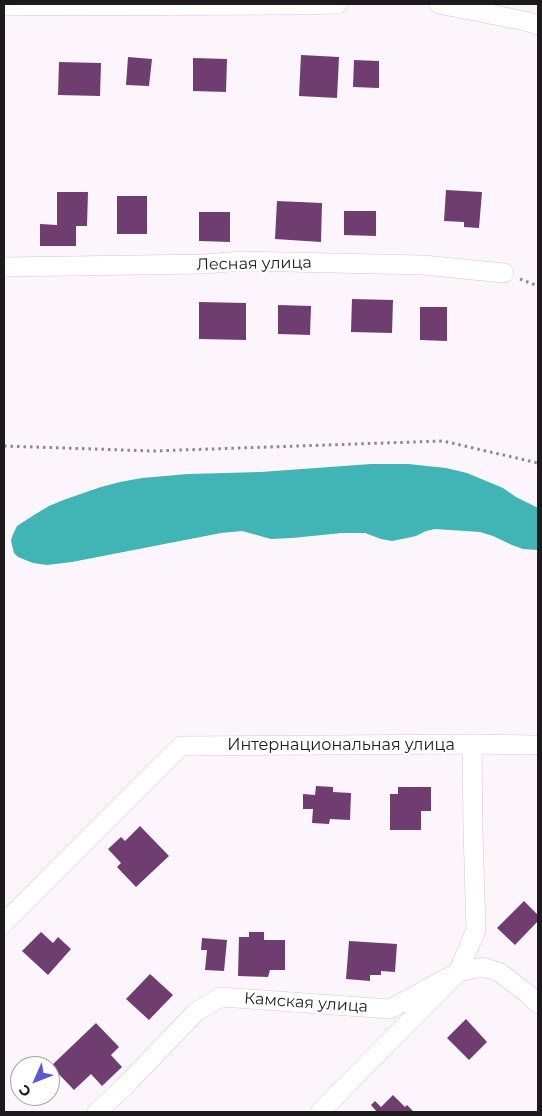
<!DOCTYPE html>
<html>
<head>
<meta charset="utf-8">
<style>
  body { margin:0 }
  #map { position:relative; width:542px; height:1116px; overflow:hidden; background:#fcf5fb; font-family:Montserrat,sans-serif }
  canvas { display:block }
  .frame { position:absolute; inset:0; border:5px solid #1c1a1c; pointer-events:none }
  .north { position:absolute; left:10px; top:1056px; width:50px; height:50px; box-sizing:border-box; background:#fff; border:1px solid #a4a3a4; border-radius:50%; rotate:226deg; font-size:14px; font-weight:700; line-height:20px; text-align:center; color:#1c1a1c }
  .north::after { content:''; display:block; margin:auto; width:18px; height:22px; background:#6057d0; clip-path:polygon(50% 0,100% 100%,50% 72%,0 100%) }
</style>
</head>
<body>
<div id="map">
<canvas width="542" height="1116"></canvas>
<div class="frame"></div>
<div class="north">С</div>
</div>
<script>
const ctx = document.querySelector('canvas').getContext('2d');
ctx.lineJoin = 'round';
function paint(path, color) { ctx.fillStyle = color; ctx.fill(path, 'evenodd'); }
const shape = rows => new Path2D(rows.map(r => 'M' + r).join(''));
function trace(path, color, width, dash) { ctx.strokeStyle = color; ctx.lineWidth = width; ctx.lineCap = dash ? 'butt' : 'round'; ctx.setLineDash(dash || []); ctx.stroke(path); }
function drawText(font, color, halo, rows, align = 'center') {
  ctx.font = font + ' Montserrat,sans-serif'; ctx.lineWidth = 5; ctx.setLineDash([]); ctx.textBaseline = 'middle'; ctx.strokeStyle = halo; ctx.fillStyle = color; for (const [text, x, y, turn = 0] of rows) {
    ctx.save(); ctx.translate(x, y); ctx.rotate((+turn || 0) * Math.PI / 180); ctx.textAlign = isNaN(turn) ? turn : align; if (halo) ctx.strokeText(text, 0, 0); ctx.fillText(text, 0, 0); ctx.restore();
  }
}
const water = shape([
  [371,464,408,464,446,468,467,473,503,488,516,497,538,508,538,550,523,549,512,545,493,536,480,532,435,529,426,531,416,536,407,538,392,541,381,539,365,533,342,533,292,538,271,539,242,531,221,533,72,562,47,565,33,563,18,557,14,553,12,545,11,540,14,532,17,526,34,515,49,506,66,499,101,487,120,482,142,478,188,474,261,472]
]);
const building = shape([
  [301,55,339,57,337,98,299,96],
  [128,57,152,59,149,86,126,85],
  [193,58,227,59,226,92,193,91],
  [354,60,379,61,379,88,353,87],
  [59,62,101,63,100,96,58,95],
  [446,190,482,192,479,228,464,227,464,222,444,221],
  [57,192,88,192,87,226,76,226,76,246,40,246,40,224,57,225],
  [117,196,147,196,147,234,117,234],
  [277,201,322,203,321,242,275,239],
  [344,211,376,211,376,236,344,235],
  [199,212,230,212,230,242,199,241],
  [352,299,393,300,392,333,351,332],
  [199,302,246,303,246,340,199,339],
  [278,305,311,306,310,335,278,334],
  [420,307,447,307,447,341,420,340],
  [316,786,333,787,333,792,351,793,350,820,330,819,329,824,312,823,313,809,303,809,303,794,315,795],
  [398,787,431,787,431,811,421,811,421,830,390,830,390,794,398,794],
  [140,826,169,856,136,887,117,867,121,863,108,849,121,837,125,841],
  [524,901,538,915,538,921,515,945,497,928],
  [41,932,53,943,58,937,71,949,48,975,22,951],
  [249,932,264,932,264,940,285,940,285,970,270,970,268,977,238,976,239,937,249,937],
  [202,938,227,940,224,971,205,970,207,950,201,950],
  [349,941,397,944,395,972,381,971,381,975,370,975,370,981,346,979],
  [150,974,173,995,149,1020,126,999],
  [466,1019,487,1042,469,1060,447,1038],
  [96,1023,119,1047,111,1055,122,1067,102,1086,91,1074,74,1090,51,1066],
  [393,1095,405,1107,407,1105,414,1112,377,1112,371,1105,375,1101,381,1107]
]);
const path = shape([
  [520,279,538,286],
  [4,446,153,451,443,441,538,463]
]);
const street = shape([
  [439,4,525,21,538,25],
  [4,6,299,5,338,4],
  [4,267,204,264,242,261,423,265,504,273],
  [472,744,538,745],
  [4,923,181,746,472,744,473,830,476,930,458,972,320,1112],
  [97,1112,124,1087,196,1012,221,997,390,1009,458,972,482,967,499,972,528,994,538,1004]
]);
const streetNames = [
  ["Лесная улица",254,264,-1],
  ["Интернациональная улица",341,745],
  ["Камская улица",306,1003,4]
];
paint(water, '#41b4b5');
paint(building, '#6f3d70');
trace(street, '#d0c9d0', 20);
trace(path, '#8d888c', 3, [2.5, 4]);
trace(street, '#fff', 19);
drawText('16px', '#1c1a1c', '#fff', streetNames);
</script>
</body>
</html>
